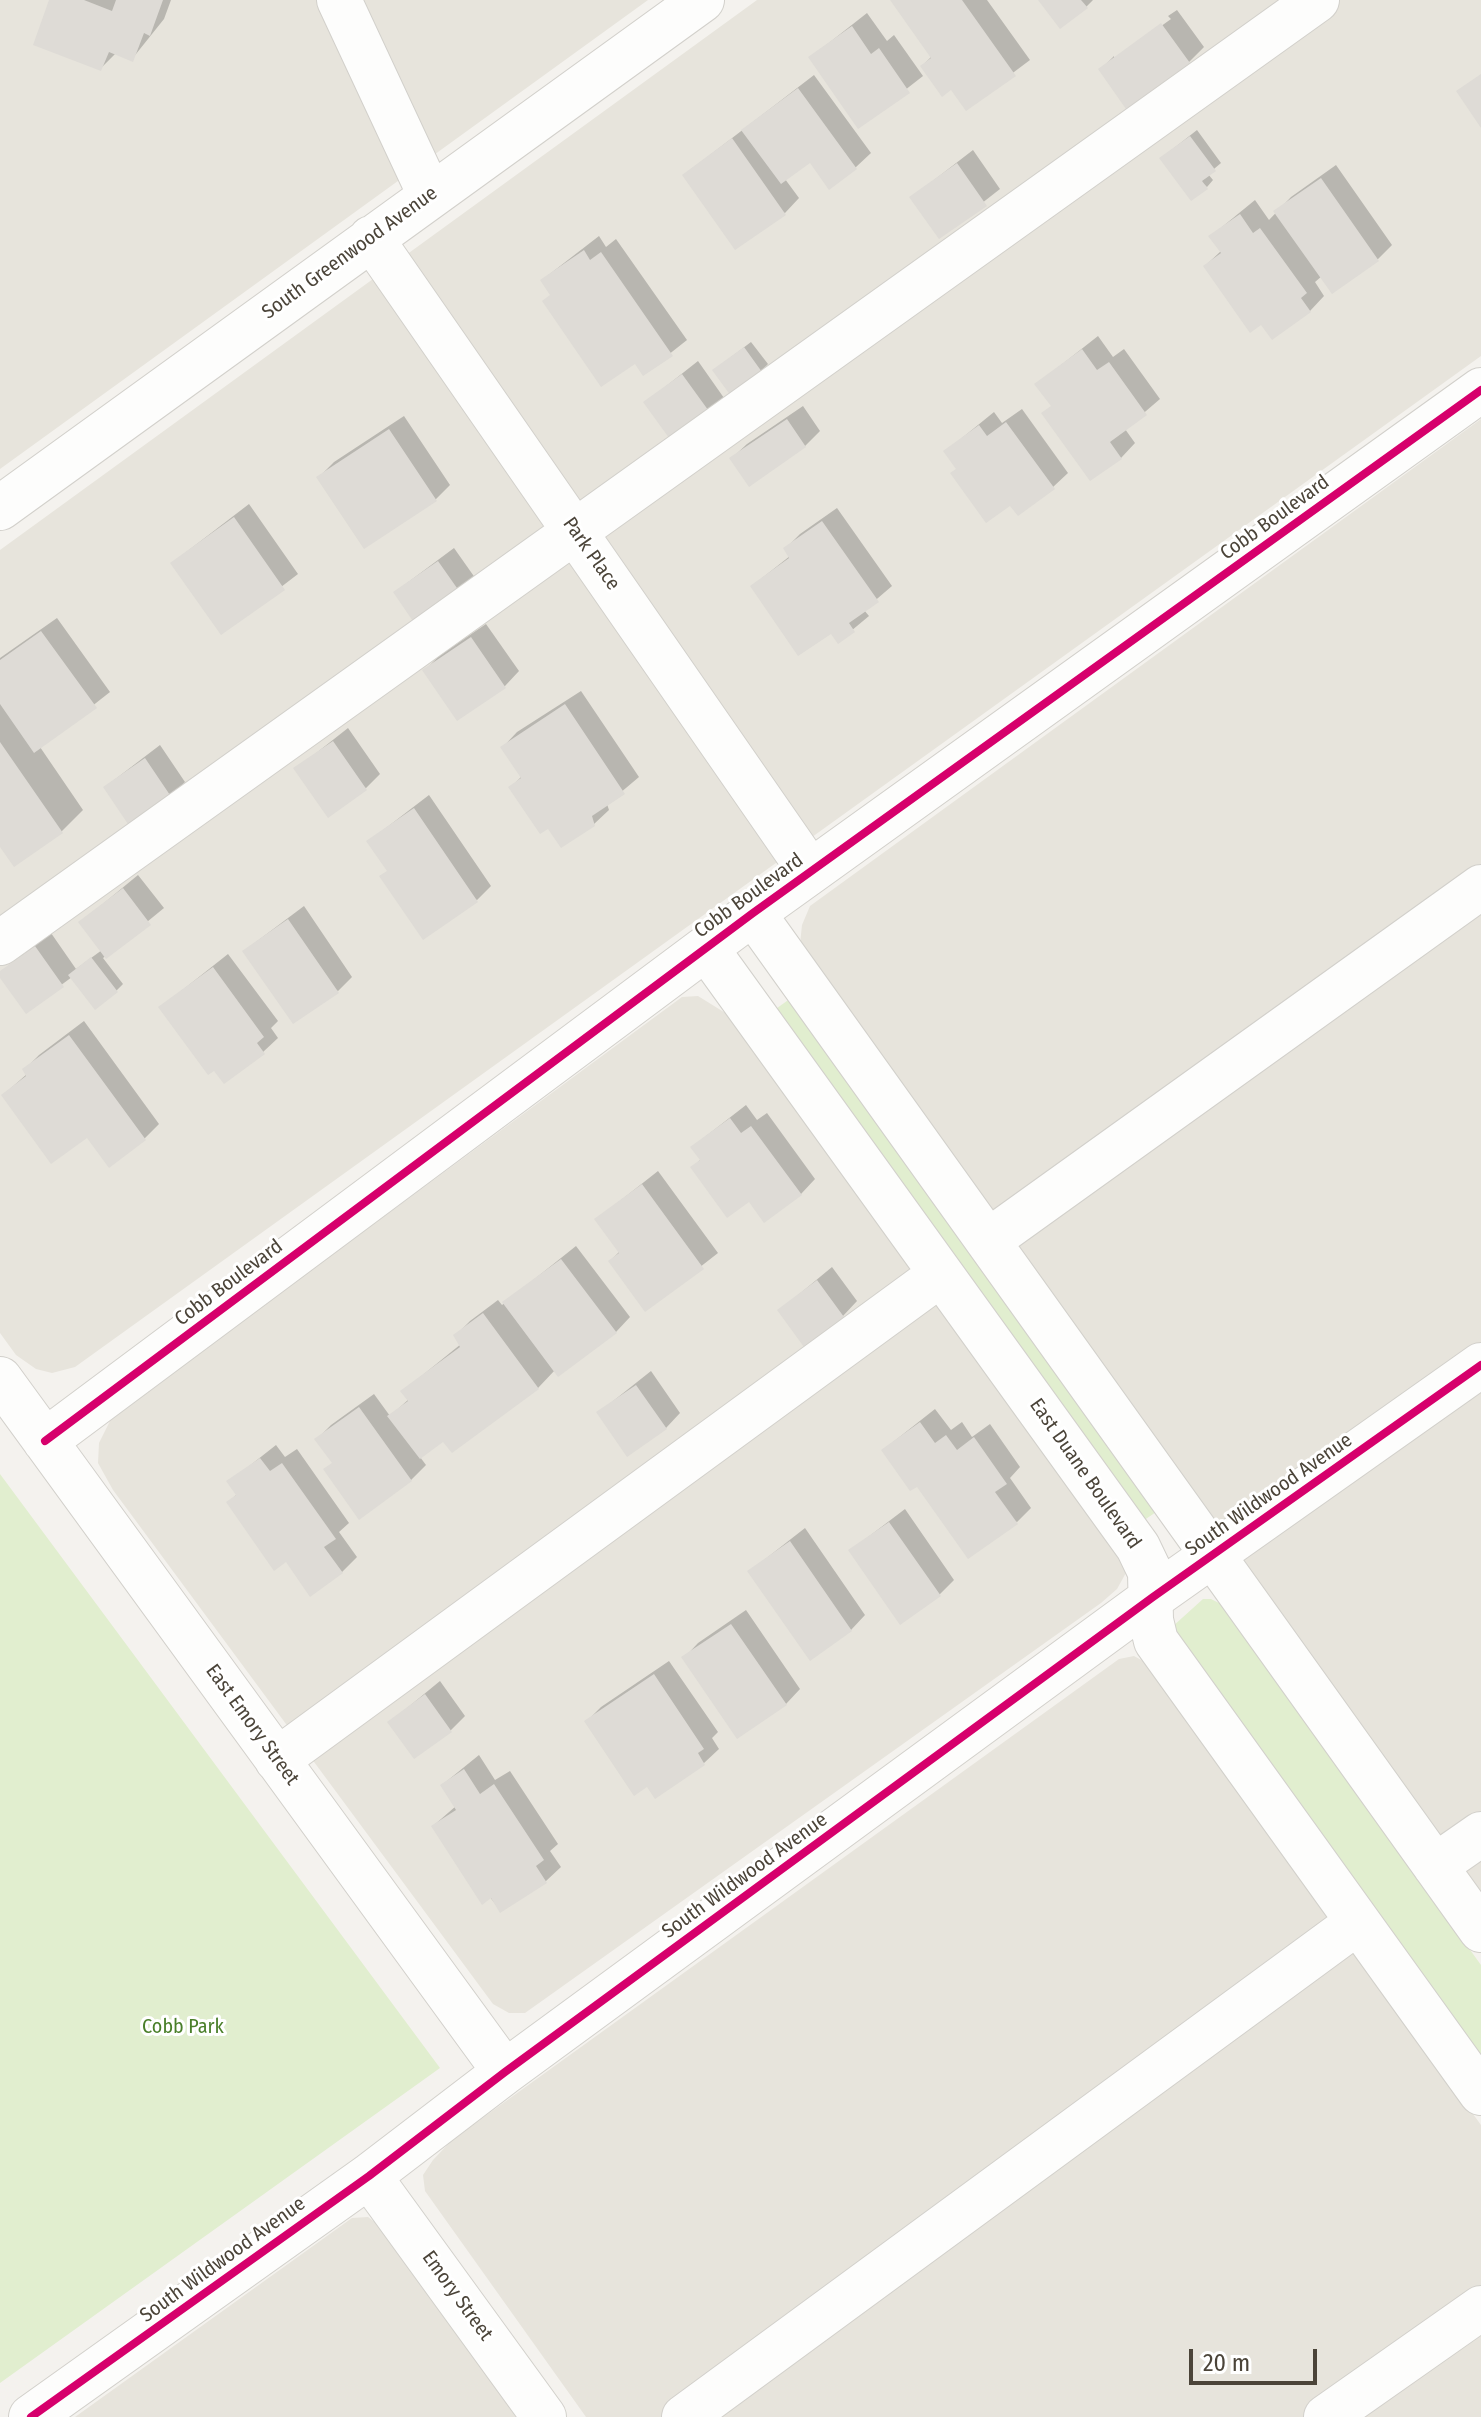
<!DOCTYPE html>
<html>
<head>
<meta charset="utf-8">
<style>
  body { margin:0 }
  #map { position:relative; width:1481px; height:2417px; overflow:hidden; background:#f4f2ee; font-family:"Fira Sans Condensed",sans-serif }
  canvas { display:block }
  .scale { position:absolute; left:1189px; top:2349px; width:128px; height:36px; box-sizing:border-box; border:4px solid #4b4439; border-top:0; padding-left:10px; font-size:24px; line-height:28px; white-space:nowrap; color:#4b4439; -webkit-text-stroke:6px #fff; paint-order:stroke }
</style>
</head>
<body>
<div id="map">
<canvas width="1481" height="2417"></canvas>
<div class="scale">20 m</div>
</div>
<script>
const ctx = document.querySelector('canvas').getContext('2d');
ctx.lineJoin = 'round';
function paint(path, color) { ctx.fillStyle = color; ctx.fill(path, 'evenodd'); }
const shape = rows => new Path2D(rows.map(r => 'M' + r).join(''));
function trace(path, color, width, dash) { ctx.strokeStyle = color; ctx.lineWidth = width; ctx.lineCap = dash ? 'butt' : 'round'; ctx.setLineDash(dash || []); ctx.stroke(path); }
function drawText(font, color, halo, rows, align = 'center') {
  ctx.font = font + ' "Fira Sans Condensed",sans-serif'; ctx.lineWidth = 6; ctx.setLineDash([]); ctx.textBaseline = 'middle'; ctx.strokeStyle = halo; ctx.fillStyle = color; for (const [text, x, y, turn = 0] of rows) {
    ctx.save(); ctx.translate(x, y); ctx.rotate((+turn || 0) * Math.PI / 180); ctx.textAlign = isNaN(turn) ? turn : align; if (halo) ctx.strokeText(text, 0, 0); ctx.fillText(text, 0, 0); ctx.restore();
  }
}
const residential = shape([
  [0,0,648,0,0,469],
  [757,0,1481,0,1481,356,75,1367,52,1373,36,1369,16,1355,0,1333,0,550],
  [1481,419,1481,1900,800,944,802,925,810,906],
  [698,996,727,1014,1121,1557,1127,1571,1117,1589,1101,1603,525,2013,509,2013,493,2004,113,1490,98,1463,99,1443,110,1421,128,1405,682,997],
  [1134,1656,1145,1662,1481,2125,1481,2417,586,2417,425,2191,423,2175,433,2160,452,2140,1119,1659],
  [368,2217,380,2226,516,2417,75,2417,352,2218]
]);
const green = shape([
  [791,998,1159,1510,1140,1523,773,1011],
  [0,1474,440,2068,0,2383],
  [1203,1599,1211,1599,1221,1604,1481,1965,1481,2061,1172,1627]
]);
const shadow = shape([
  [51,0,171,0,164,19,132,59,116,53,101,68],
  [893,0,987,0,1030,60,966,108,952,87,922,66,932,56],
  [1041,0,1093,0,1086,7],
  [1177,10,1204,47,1189,62,1100,70,1114,56,1114,60,1171,19,1168,16],
  [867,13,887,41,894,35,923,76,859,126,811,57],
  [814,75,871,153,856,167,829,187,810,160,785,179,799,198,785,213,684,175],
  [1197,130,1221,163,1208,174,1213,180,1207,187,1169,152],
  [973,150,1000,189,940,236,912,197],
  [1336,165,1392,245,1378,259,1322,276,1315,282,1324,296,1310,311,1261,322,1205,266,1221,251,1211,236,1255,200,1269,220,1291,197],
  [599,236,606,247,616,239,687,340,644,374,635,362,551,294,542,280],
  [1098,336,1113,357,1124,349,1160,399,1125,429,1135,443,1121,458,1052,405,1037,384],
  [751,342,768,364,761,371,722,364],
  [698,361,724,398,710,413,646,402],
  [803,406,820,431,805,446,750,484,732,458,747,444],
  [1022,409,1068,473,1053,487,1011,503,958,468,946,451,994,412,1002,423],
  [404,416,450,485,435,500,319,477,334,462],
  [249,504,298,574,221,633,172,563],
  [837,508,892,586,864,610,869,616,839,641,832,631,752,586,790,556,785,549,800,534],
  [454,548,478,582,463,597,395,592],
  [57,618,110,692,40,747,83,810,61,832,0,844,0,658],
  [486,624,519,671,505,686,457,718,424,671,439,656],
  [581,691,639,777,607,804,609,810,594,824,548,826,511,787,522,776,503,747,517,732],
  [348,728,380,774,366,788,296,769],
  [160,745,185,782,171,797,105,787],
  [429,795,491,886,477,900,389,869,369,841],
  [138,875,164,908,103,958,123,984,116,991,72,977,26,1011,0,973,51,933,76,969,102,950,81,922],
  [304,906,352,977,338,991,244,951],
  [228,954,278,1021,271,1028,278,1038,263,1052,161,1007],
  [84,1021,159,1124,144,1139,87,1135,3,1095,27,1074,24,1070,39,1055],
  [746,1105,757,1120,767,1113,815,1179,801,1194,749,1199,693,1167,701,1159,692,1147],
  [658,1171,718,1253,645,1310,610,1261,620,1251,597,1219],
  [576,1246,630,1317,616,1332,555,1370,538,1388,452,1450,444,1439,420,1457,426,1465,411,1480,333,1462,317,1439,331,1425,374,1394,390,1416,409,1399,403,1391,461,1344,455,1336,470,1321,498,1300,502,1305],
  [832,1267,857,1301,843,1316,780,1310],
  [651,1371,680,1413,666,1428,598,1413],
  [935,1409,951,1430,962,1422,972,1437,990,1424,1020,1467,1010,1478,1031,1508,1017,1522,918,1484,883,1450],
  [276,1445,285,1457,297,1449,349,1523,339,1532,357,1557,342,1572,286,1559,228,1503,237,1494,229,1482],
  [905,1509,954,1580,939,1595,851,1550],
  [805,1528,865,1615,851,1630,750,1571],
  [746,1610,800,1689,786,1704,684,1658,698,1643],
  [669,1661,718,1732,712,1738,719,1749,704,1763,586,1722,601,1707],
  [440,1681,465,1716,450,1731,390,1722],
  [479,1755,495,1780,510,1771,558,1844,550,1851,561,1867,546,1881,501,1911,433,1826,456,1806,442,1785]
]);
const building = shape([
  [49,0,84,0,112,11,116,0,163,0,150,36,144,33,133,62,109,52,101,71,33,45],
  [890,0,962,0,1016,76,966,111,951,90,942,97,920,66,931,58],
  [1038,0,1081,0,1088,8,1060,29],
  [1161,23,1190,63,1126,109,1098,69],
  [852,26,871,54,879,48,910,93,858,129,808,57],
  [1481,74,1481,128,1456,91],
  [798,88,857,169,829,190,810,163,781,184,741,130],
  [1190,136,1216,171,1202,181,1208,189,1191,201,1159,158],
  [732,138,786,215,735,250,682,175],
  [957,163,987,206,939,239,909,197],
  [1321,178,1379,261,1332,294,1273,211],
  [1240,214,1253,233,1260,228,1307,293,1301,298,1311,312,1272,340,1261,325,1250,333,1203,266,1221,253,1208,236],
  [584,250,590,260,601,252,673,356,643,376,635,364,601,387,542,301,550,295,540,280],
  [744,347,762,372,731,396,712,370],
  [1082,349,1097,370,1109,362,1147,415,1110,442,1122,459,1090,481,1041,413,1051,406,1034,384],
  [682,374,711,414,672,442,643,402],
  [787,419,806,447,749,487,729,458],
  [1006,422,1055,489,1018,516,1010,506,986,523,950,473,956,469,943,451,979,425,987,436],
  [389,429,437,501,364,549,316,477],
  [234,517,285,590,221,635,170,563],
  [822,521,879,602,849,623,855,632,838,644,831,634,798,656,750,586,789,558,783,548],
  [438,561,464,598,419,630,393,592],
  [41,631,97,708,34,753,0,704,0,660],
  [471,637,506,688,457,721,422,670],
  [565,704,625,794,592,816,595,826,561,848,548,829,540,834,508,787,521,778,500,747],
  [333,741,367,790,328,818,293,768],
  [0,742,63,833,14,867,0,847],
  [145,758,172,798,130,827,103,787],
  [414,808,478,902,423,940,379,876,387,871,366,841],
  [123,888,151,925,106,959,78,922],
  [288,919,339,993,293,1024,242,951],
  [35,946,64,987,26,1014,0,978,0,971],
  [91,957,118,992,95,1010,68,975],
  [213,967,264,1037,257,1043,265,1054,224,1084,214,1071,208,1075,158,1007],
  [69,1035,146,1140,109,1168,87,1138,51,1164,1,1095,26,1076,22,1069],
  [730,1118,741,1133,751,1126,802,1195,764,1223,749,1202,727,1218,690,1167,700,1160,690,1147],
  [642,1184,704,1269,645,1312,608,1261,619,1253,594,1219],
  [561,1259,617,1333,558,1377,502,1302],
  [817,1280,844,1317,804,1347,777,1310],
  [483,1313,539,1389,452,1453,443,1442,420,1459,387,1416,408,1401,400,1391,460,1347,453,1335],
  [636,1385,667,1429,627,1457,596,1412],
  [359,1407,412,1481,359,1520,323,1469,332,1463,314,1439],
  [920,1422,935,1443,946,1435,957,1450,974,1437,1007,1484,995,1492,1018,1524,968,1559,917,1487,910,1491,881,1450],
  [260,1458,270,1471,282,1463,336,1539,324,1547,343,1573,310,1597,286,1562,274,1571,226,1502,236,1495,226,1481],
  [889,1522,941,1596,900,1625,848,1550],
  [790,1541,852,1631,810,1661,747,1571],
  [731,1624,787,1705,737,1739,681,1657],
  [654,1674,704,1749,698,1753,705,1765,655,1799,647,1787,634,1796,584,1721],
  [425,1694,452,1732,414,1759,387,1722],
  [464,1769,480,1794,494,1784,544,1860,536,1866,547,1883,500,1913,491,1898,482,1905,431,1826,456,1810,440,1785]
]);
const minor = shape([
  [339,0,430,195],
  [371,238,810,871],
  [0,508,702,0],
  [753,913,1481,1930],
  [0,943,1317,0],
  [706,948,1138,1547,1150,1572,1151,1620,1156,1641,1481,2093],
  [988,1241,1481,887],
  [0,1379,505,2072],
  [45,1441,753,913,1481,390],
  [277,1760,941,1274],
  [1435,1866,1481,1834],
  [369,2176,544,2417],
  [31,2417,369,2176,505,2072,1153,1597,1481,1365],
  [684,2417,1358,1922],
  [1326,2417,1481,2308]
]);
const cycleway = shape([
  [45,1441,753,913,1481,390],
  [31,2417,369,2176,505,2072,1153,1597,1481,1365]
]);
const streetNames = [
  ["South Greenwood Avenue",350,253,-36],
  ["Cobb Boulevard",1275,518,-36],
  ["Park Place",591,554,55],
  ["Cobb Boulevard",749,896,-36],
  ["Cobb Boulevard",229,1283,-37],
  ["East Duane Boulevard",1085,1474,55],
  ["South Wildwood Avenue",1269,1495,-35],
  ["East Emory Street",252,1725,54],
  ["South Wildwood Avenue",745,1876,-36],
  ["South Wildwood Avenue",223,2260,-36],
  ["Emory Street",457,2296,54]
];
const parkNames = [
  ["Cobb Park",183,2027]
];
paint(residential, '#e7e4dc');
paint(green, '#e1eecf');
paint(shadow, '#0003');
paint(building, '#dedbd6');
trace(minor, '#d2d0cb', 46);
trace(minor, '#fdfdfc', 44);
trace(cycleway, '#d6006c', 8);
drawText('20px', '#4b4439', '#fff', streetNames);
drawText('20px', '#4a7f2a', '#fff', parkNames);
</script>
</body>
</html>
